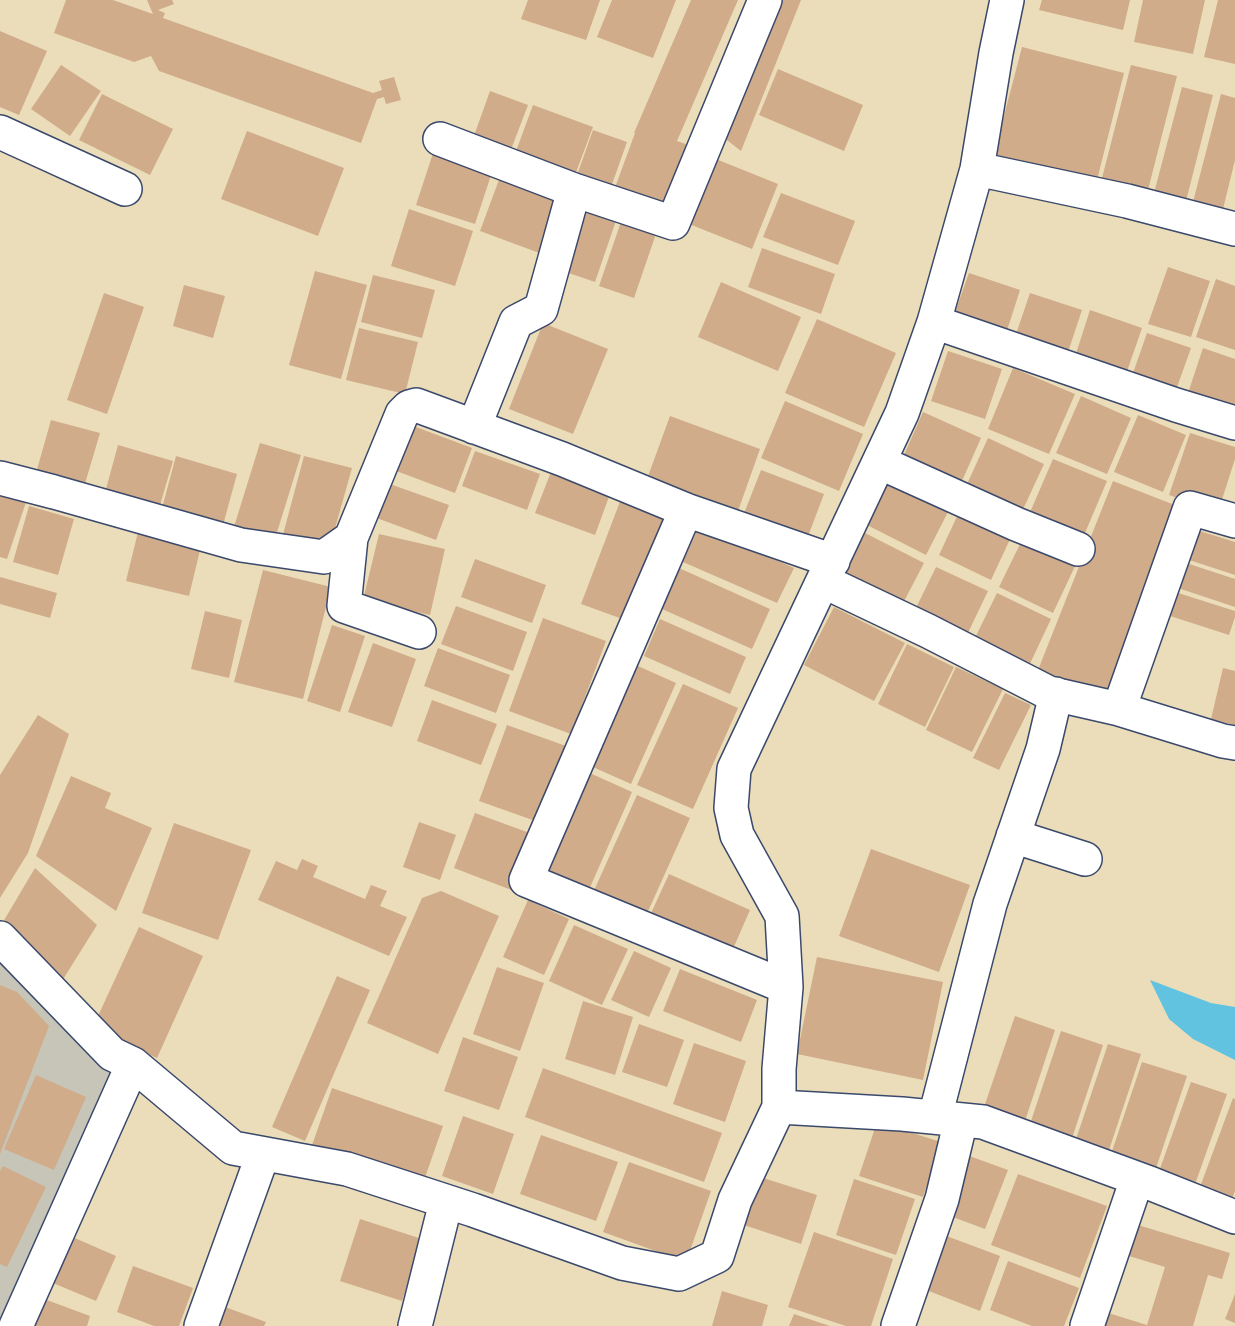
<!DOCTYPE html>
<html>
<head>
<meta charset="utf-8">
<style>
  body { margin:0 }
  canvas { display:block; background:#ebddb9 }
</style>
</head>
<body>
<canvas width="1235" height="1326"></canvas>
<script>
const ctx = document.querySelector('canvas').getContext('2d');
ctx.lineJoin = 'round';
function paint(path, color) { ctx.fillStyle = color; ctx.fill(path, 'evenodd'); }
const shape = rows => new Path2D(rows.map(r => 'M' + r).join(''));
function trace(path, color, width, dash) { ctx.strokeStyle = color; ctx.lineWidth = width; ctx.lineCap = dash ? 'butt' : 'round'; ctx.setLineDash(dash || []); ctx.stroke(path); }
const industrial = shape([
  [0,951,115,1064,0,1326]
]);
const water = shape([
  [1150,980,1211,1003,1235,1007,1235,1060,1193,1039,1169,1019]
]);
const building = shape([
  [66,0,113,0,153,14,147,0,172,0,174,4,158,10,165,13,163,18,373,93,382,90,379,81,394,77,401,100,386,104,384,97,377,99,361,143,159,71,151,56,134,62,54,33],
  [528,0,600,0,586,40,521,19],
  [612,0,676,0,653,58,597,37],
  [691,0,738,0,677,141,694,147,670,214,613,193,635,133,634,133],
  [778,0,801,0,741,151,723,137],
  [1042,0,1130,0,1123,30,1039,10],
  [1143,0,1205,0,1193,54,1134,42],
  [1218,0,1235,0,1235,64,1204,57],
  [0,31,47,51,19,115,0,107],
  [1022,47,1124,73,1096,184,993,158],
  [61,65,101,91,70,136,31,109],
  [1131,65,1177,76,1147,194,1101,182],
  [778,69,863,105,844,151,759,115],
  [1182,87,1213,95,1186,201,1154,193],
  [490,91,528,105,507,160,470,147],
  [102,94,173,129,150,175,79,140],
  [1221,94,1235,98,1235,160,1223,209,1193,202],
  [533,105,593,127,572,183,512,162],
  [593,130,627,142,610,190,576,178],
  [247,131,344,168,318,236,221,199],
  [436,144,495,163,475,224,416,205],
  [706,155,778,184,752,249,679,220],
  [503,169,565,192,542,254,480,231],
  [781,193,855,221,838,265,763,237],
  [582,196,620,209,595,282,557,269],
  [409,209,473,231,455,286,391,266],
  [624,213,659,225,634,298,599,286],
  [762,248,835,274,821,314,748,287],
  [1168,267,1210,281,1191,337,1148,324],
  [315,271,367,285,341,379,289,365],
  [969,273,1020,290,1004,340,951,323],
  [373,275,435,290,422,338,361,322],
  [1216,279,1235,286,1235,350,1196,337],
  [721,282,801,317,778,371,698,337],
  [184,285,225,296,213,338,173,326],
  [104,293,144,307,107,414,67,400],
  [1030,293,1082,310,1065,361,1013,343],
  [1090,310,1142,328,1124,380,1073,363],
  [817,319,896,353,864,427,785,393],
  [543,323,608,349,573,434,509,409],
  [359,328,418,342,405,394,346,380],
  [1147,333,1191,348,1176,390,1132,376],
  [1203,348,1235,359,1235,415,1186,399],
  [948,351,1002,369,985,419,931,401],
  [1013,368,1075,394,1049,454,988,429],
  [1081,396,1131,418,1107,474,1056,453],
  [785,401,863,434,839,491,761,458],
  [923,412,981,438,958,490,900,464],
  [1138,415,1186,435,1163,492,1114,472],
  [670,416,760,449,738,511,647,479],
  [51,420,100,433,84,487,36,473],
  [408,424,472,448,455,493,391,469],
  [1190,433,1235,447,1235,459,1218,512,1169,495],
  [988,438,1044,464,1019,518,963,493],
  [260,443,301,455,274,542,233,530],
  [118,445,173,461,160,505,106,489],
  [475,451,540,474,527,510,462,486],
  [176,456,237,474,223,525,162,508],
  [304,456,352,468,334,532,302,547,281,542],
  [1053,459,1107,481,1082,540,1028,517],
  [761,470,824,494,807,539,743,516],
  [551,472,610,494,595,535,535,513],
  [890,480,949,510,926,555,867,525],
  [1113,481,1185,509,1112,701,1038,670],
  [387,483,449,505,436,540,374,517],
  [0,494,26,502,7,559,0,557],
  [621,499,667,516,628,621,581,604],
  [29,506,74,519,58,575,13,562],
  [960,510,1012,535,991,580,939,555],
  [699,526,794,568,777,603,683,562],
  [1190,528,1235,542,1235,575,1180,557],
  [138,532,201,546,189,596,126,581],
  [865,533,924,563,900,609,841,579],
  [379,534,445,549,430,615,363,600],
  [1023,538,1076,564,1053,613,999,587],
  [475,559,546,585,532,623,461,597],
  [1180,561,1235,579,1235,607,1172,586],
  [936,567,988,591,965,639,913,614],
  [679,568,770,609,752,649,662,609],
  [263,570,331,587,303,699,234,682],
  [0,577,57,593,50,618,0,604],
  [1172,591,1235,611,1235,617,1229,635,1164,614],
  [997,593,1051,619,1027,670,972,644],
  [456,606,527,632,513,671,441,644],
  [834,607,905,643,874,701,804,665],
  [205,611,242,620,229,678,191,669],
  [543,618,606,641,571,734,509,711],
  [660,619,746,657,730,694,644,656],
  [332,625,365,636,340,712,307,701],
  [373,643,416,659,392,727,348,712],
  [907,644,954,667,925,727,878,704],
  [438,648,510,675,496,713,424,686],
  [629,662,676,683,631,784,584,763],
  [956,667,1003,689,972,752,926,730],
  [1223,668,1235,671,1235,725,1211,719],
  [683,684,738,708,693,809,637,785],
  [1005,693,1031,705,999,770,973,758],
  [432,700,497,724,481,765,417,741],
  [38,715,69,734,28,853,0,898,0,775],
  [507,725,569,747,541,823,479,801],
  [583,770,632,792,588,892,539,871],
  [71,776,111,793,105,808,152,828,116,911,36,856],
  [637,795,690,818,645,918,592,895],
  [475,813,535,835,514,891,454,868],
  [419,822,456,835,440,880,403,867],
  [174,823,251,850,218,940,142,913],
  [871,849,970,885,939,972,839,936],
  [302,859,318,866,313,877,365,899,371,885,387,891,380,906,407,917,389,956,258,900,276,861,297,870],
  [35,868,97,925,57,989,0,927],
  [669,874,750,910,729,958,647,922],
  [441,891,499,916,438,1054,367,1023,422,898],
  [528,900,569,919,544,975,503,957],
  [574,925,628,949,602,1005,549,981],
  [139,927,203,956,157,1058,92,1029],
  [634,951,671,968,649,1017,611,1000],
  [817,957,943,982,923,1080,797,1054],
  [497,967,544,983,520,1051,473,1034],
  [680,969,757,1000,741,1042,663,1011],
  [337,976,370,990,305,1141,272,1127],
  [0,985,17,992,49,1026,0,1154],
  [583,1001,633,1017,615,1075,565,1059],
  [1015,1016,1055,1030,1023,1127,982,1113],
  [639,1024,684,1040,667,1087,622,1072],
  [1061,1031,1103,1045,1072,1138,1030,1124],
  [463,1037,518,1057,499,1110,444,1091],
  [694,1043,746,1061,725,1122,673,1104],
  [1108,1044,1141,1054,1106,1159,1073,1148],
  [1142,1062,1187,1076,1154,1174,1109,1160],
  [543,1068,722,1133,704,1182,525,1117],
  [36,1075,86,1097,54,1170,4,1149],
  [1191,1082,1227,1094,1193,1190,1157,1177],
  [332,1088,443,1126,421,1189,310,1151],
  [1233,1098,1235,1099,1235,1191,1232,1199,1200,1187],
  [463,1116,514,1134,493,1194,442,1176],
  [877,1122,941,1142,923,1197,859,1176],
  [541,1135,618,1162,596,1221,520,1194],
  [964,1154,1008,1170,985,1229,942,1213],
  [629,1162,711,1191,686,1262,603,1232],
  [3,1166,46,1187,7,1267,0,1264,0,1171],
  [1018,1174,1107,1206,1080,1278,991,1245],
  [757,1176,817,1195,801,1244,741,1224],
  [854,1179,915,1199,896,1255,836,1235],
  [360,1219,422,1239,402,1301,340,1281],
  [1138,1225,1230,1253,1222,1279,1208,1275,1193,1326,1101,1326,1105,1312,1147,1325,1165,1267,1129,1256],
  [61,1232,116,1256,96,1301,41,1278],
  [814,1232,893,1259,871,1326,846,1326,788,1307],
  [936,1232,1000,1256,980,1311,916,1286],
  [1008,1261,1079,1288,1064,1326,1032,1326,990,1310],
  [133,1266,193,1288,179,1326,154,1326,117,1312],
  [722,1291,768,1305,762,1326,712,1326],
  [1235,1294,1235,1323,1225,1319],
  [36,1296,90,1316,87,1326,25,1326],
  [214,1303,266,1322,264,1326,205,1326],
  [794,1314,830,1326,789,1326]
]);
const minor = shape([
  [0,132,125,189],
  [440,139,574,190],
  [977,169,1127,201,1235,229],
  [934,322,1176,405,1235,423],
  [474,427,516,322,541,309,574,190,673,223,765,0],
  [879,462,1016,524,1078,549],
  [0,478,54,492,241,545,324,557,351,538,402,414,409,407,416,405,562,459,686,510,833,561],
  [686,510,526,880,786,987],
  [351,538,344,606,419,632],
  [823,581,928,631,1049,693,1119,709,1223,741,1235,743],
  [1119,709,1190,508,1235,521],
  [1013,836,1085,859],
  [0,938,112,1054,133,1064,233,1148,347,1169,473,1210,622,1263,679,1274,717,1256,735,1200,779,1107,779,1069,786,987,782,916,737,835,731,808,734,769,902,413,934,322,977,169,996,53,1007,0],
  [779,1107,902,1114,983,1122,1152,1184,1235,1217],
  [935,1117,990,904,1043,749,1056,694],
  [16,1326,133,1064],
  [201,1326,263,1154],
  [415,1326,446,1202],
  [898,1326,942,1199,961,1120],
  [1087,1326,1137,1179]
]);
paint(industrial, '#c6c5b8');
paint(water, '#62c3e1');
paint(building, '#d0ac8a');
trace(minor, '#3a496c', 36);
trace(minor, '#fff', 33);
</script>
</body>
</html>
